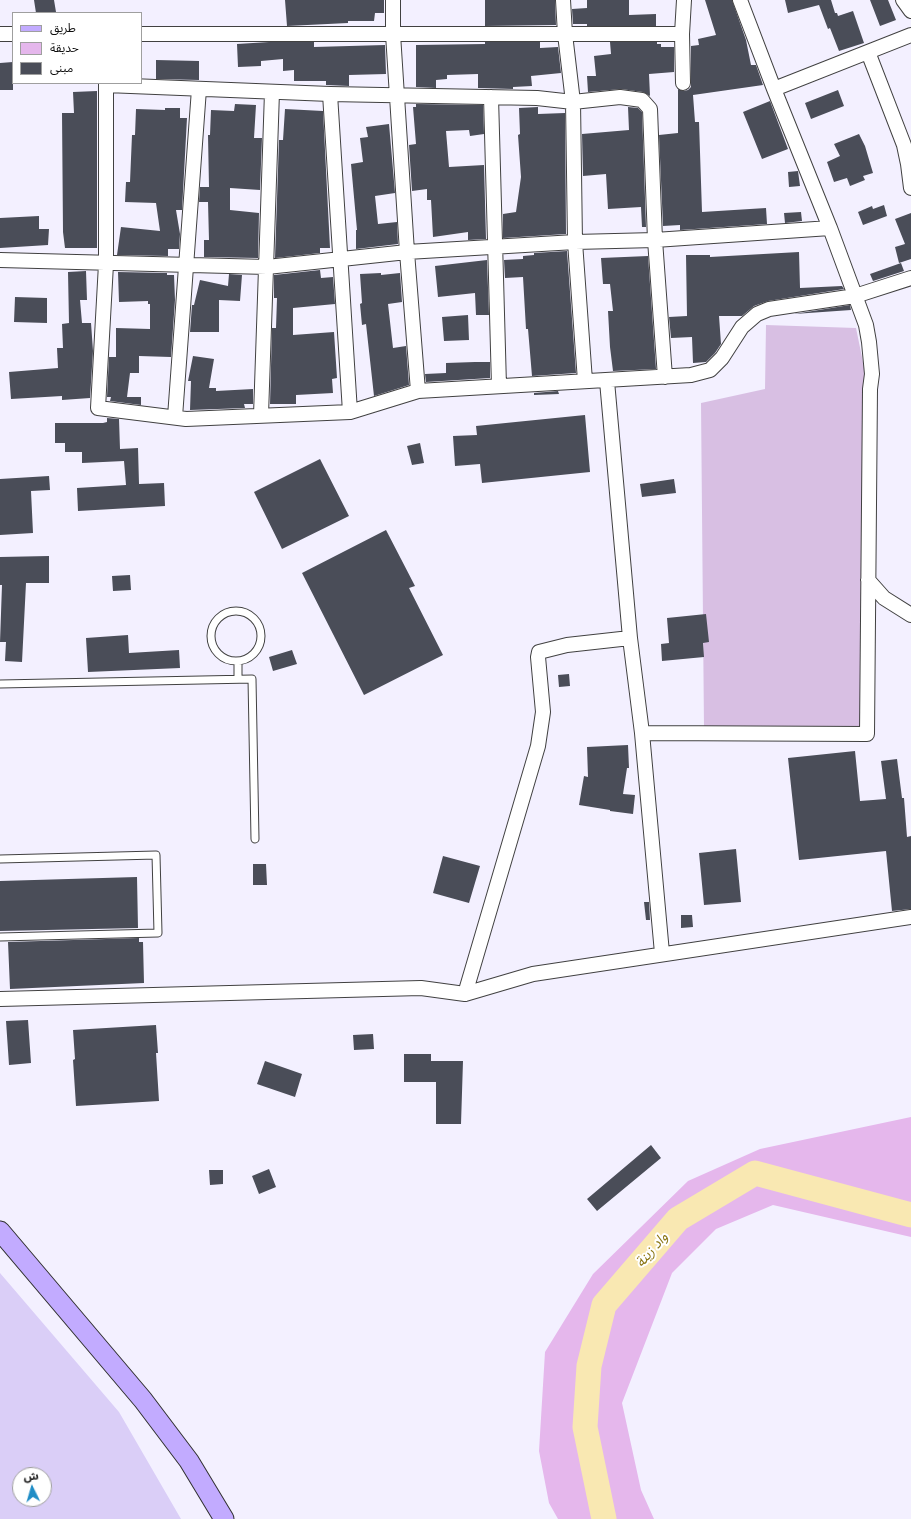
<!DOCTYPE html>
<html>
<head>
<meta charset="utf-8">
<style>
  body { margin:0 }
  #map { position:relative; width:911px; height:1519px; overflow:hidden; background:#f3f0ff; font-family:"Libre Baskerville","Noto Sans Arabic",serif }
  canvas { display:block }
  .legend { position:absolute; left:12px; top:12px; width:130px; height:72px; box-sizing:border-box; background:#fff; border:1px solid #9f9f9f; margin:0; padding:5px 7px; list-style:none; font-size:12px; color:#0e0e0e }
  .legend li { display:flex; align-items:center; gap:8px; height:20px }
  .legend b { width:20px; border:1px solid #9f9f9f }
  .north { position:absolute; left:12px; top:1467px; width:40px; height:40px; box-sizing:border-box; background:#fff; border:1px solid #9f9f9f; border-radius:50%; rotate:355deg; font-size:11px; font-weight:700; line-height:16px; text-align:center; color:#0e0e0e }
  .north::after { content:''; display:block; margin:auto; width:14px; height:18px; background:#1f8dc6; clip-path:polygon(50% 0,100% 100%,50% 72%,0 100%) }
</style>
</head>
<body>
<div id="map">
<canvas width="911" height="1519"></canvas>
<ul class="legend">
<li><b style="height:5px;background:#c2abff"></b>طريق</li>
<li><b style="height:11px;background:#e5b7ec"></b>حديقة</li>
<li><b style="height:11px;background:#4a4d58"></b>مبنى</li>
</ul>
<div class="north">ش</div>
</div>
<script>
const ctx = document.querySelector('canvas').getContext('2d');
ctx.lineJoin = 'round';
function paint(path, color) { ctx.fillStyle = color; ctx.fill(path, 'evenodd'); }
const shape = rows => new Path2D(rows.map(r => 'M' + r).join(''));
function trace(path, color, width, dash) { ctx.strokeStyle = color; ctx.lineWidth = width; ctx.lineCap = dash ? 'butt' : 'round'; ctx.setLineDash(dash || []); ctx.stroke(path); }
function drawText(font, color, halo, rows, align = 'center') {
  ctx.font = font + ' "Libre Baskerville","Noto Sans Arabic",serif'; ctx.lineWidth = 4; ctx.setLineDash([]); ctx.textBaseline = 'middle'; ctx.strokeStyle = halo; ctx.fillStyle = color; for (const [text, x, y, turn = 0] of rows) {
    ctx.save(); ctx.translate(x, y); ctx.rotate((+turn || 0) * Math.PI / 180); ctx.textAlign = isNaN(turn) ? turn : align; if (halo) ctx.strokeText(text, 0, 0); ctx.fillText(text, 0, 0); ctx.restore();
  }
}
const farmland = shape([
  [0,1273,119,1412,181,1519,0,1519],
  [20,1475,44,1475,44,1499,20,1499]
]);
const green = shape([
  [911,1117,911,1237,773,1205,716,1229,672,1273,622,1403,641,1490,654,1519,558,1519,549,1503,539,1451,545,1352,593,1274,688,1181,760,1149]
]);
const cemetery = shape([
  [766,325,856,328,865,372,864,726,704,729,701,403,765,389]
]);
const river = shape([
  [604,1519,585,1427,589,1366,604,1305,678,1219,755,1173,911,1215]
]);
const building = shape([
  [34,0,54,0,56,12,36,13],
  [285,0,384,0,384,13,375,13,374,21,348,21,348,23,287,26],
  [485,0,555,0,556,25,485,26],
  [587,0,629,0,629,15,656,14,656,26,587,26,587,24,573,24,572,9,587,8],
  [705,0,732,0,746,40,751,65,756,65,763,85,693,95,695,122,699,122,702,212,766,208,767,224,680,230,680,225,663,226,659,135,678,133,678,89,684,91,688,90,691,87,691,46,699,45,698,39,716,35],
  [785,0,831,0,835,13,837,13,838,16,853,11,864,43,839,51,830,28,828,29,819,5,788,13],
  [870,0,888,0,896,20,880,26],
  [269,42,314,42,314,47,385,45,386,74,349,75,349,86,326,85,326,81,294,81,294,70,283,71,283,59,261,61,261,66,238,67,237,44],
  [485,42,540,42,540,48,558,47,561,73,531,76,532,86,513,87,513,89,478,88,478,74,447,75,447,79,436,80,436,88,416,87,416,45,485,44],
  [610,42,657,42,657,44,661,44,661,47,674,47,674,72,649,74,650,96,643,92,621,89,588,92,587,76,596,76,594,56,611,54],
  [156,60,199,61,199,80,156,79],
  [13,62,13,90,0,90,0,63],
  [838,90,844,106,811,119,805,103],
  [97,91,97,248,65,248,63,232,62,113,74,113,73,92],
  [770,101,788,149,762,159,743,112],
  [235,104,256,105,254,138,262,138,260,190,230,188,230,210,259,213,258,258,204,257,204,240,209,240,208,202,199,202,200,187,209,187,208,135,210,135,211,110,234,111],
  [416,104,483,105,484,134,470,136,469,130,446,131,449,167,484,165,486,239,468,240,468,232,433,237,431,200,427,200,427,189,412,191,409,145,416,144,413,107,416,107],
  [538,107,538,114,565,113,566,234,503,238,503,214,516,212,521,177,518,135,520,134,519,108],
  [628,107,638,108,642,112,646,227,642,227,641,207,608,209,606,174,583,176,582,134,629,130],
  [165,108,180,108,180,118,187,118,182,210,176,210,180,234,179,249,168,249,168,256,117,255,121,227,160,231,156,203,125,202,126,182,130,182,132,135,135,135,136,109,165,110],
  [285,109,323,111,330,248,320,248,320,253,275,258,279,140,283,140],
  [389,124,395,193,375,196,378,224,397,222,398,244,356,249,356,230,357,230,351,164,363,162,360,138,368,137,366,127],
  [859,134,865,146,873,173,863,176,865,180,850,186,847,178,834,182,827,162,840,156,834,144],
  [798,171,800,186,789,187,788,172],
  [884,205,887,216,863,225,858,212,872,206,873,209],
  [801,212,802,221,785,223,784,213],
  [911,213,911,259,899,263,895,247,905,244,895,219],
  [39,216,39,229,49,229,48,245,0,248,0,218],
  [567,251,576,373,532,376,528,329,526,329,523,277,505,278,504,260,523,259,523,256,534,255,534,253],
  [799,252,800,288,842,286,844,289,768,301,754,306,742,316,719,316,721,344,715,353,706,362,693,363,692,337,671,338,669,317,687,316,686,255,710,255,710,257],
  [648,256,656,369,613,371,610,347,608,311,613,311,610,284,603,284,601,258],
  [487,260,489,315,476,315,475,293,438,297,435,266],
  [901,263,904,271,873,281,870,274],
  [320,270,321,278,333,277,335,304,293,308,293,335,334,332,337,378,332,379,333,393,296,395,296,404,270,404,272,328,276,328,277,298,274,298,274,275],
  [86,271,87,300,80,300,82,323,91,323,93,351,90,398,62,400,62,396,11,399,9,372,58,368,57,348,63,348,62,324,69,323,68,272],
  [118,272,167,273,167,275,174,275,175,300,171,357,139,356,139,373,130,373,127,397,141,397,141,405,110,401,111,397,107,397,109,357,116,357,116,328,150,329,150,304,148,304,148,301,119,302],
  [381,273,381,275,400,273,402,302,388,304,393,348,406,346,409,385,374,396,366,324,362,325,360,304,362,303,360,274],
  [229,274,242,275,240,301,219,300,219,332,190,332,192,305,194,305,200,280,228,286],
  [15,297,47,298,47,323,14,322],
  [850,305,851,310,794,314],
  [468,315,469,340,444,341,442,317],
  [193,356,214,359,209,388,216,388,216,391,253,389,253,404,244,404,245,408,190,410,191,381,188,381],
  [475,362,490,362,490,378,426,382,425,374,446,373,446,363],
  [558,391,559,394,534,395,534,393],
  [585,415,590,472,482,483,480,464,455,466,453,436,477,435,476,426],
  [107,418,119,419,120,449,138,448,139,484,164,483,165,506,78,511,77,488,126,485,124,461,82,463,82,452,65,452,65,443,55,443,55,423,103,423,107,422],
  [420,443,424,463,412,465,407,446],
  [320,459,349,516,282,549,254,492],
  [49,476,50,490,31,491,33,533,0,535,0,479],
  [674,479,676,493,642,497,640,484],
  [386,530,415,586,409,588,443,655,364,695,302,573],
  [49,556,49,583,26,583,22,662,5,661,6,642,0,642,2,585,0,585,0,557],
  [130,575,131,590,113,591,112,576],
  [706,614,709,642,703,643,704,657,662,661,661,644,669,643,667,618],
  [128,635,129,653,179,650,180,668,88,672,86,638],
  [292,650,297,664,273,671,269,657],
  [569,674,570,686,559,687,558,675],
  [628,745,629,768,627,768,623,794,635,795,633,814,610,811,610,810,579,805,584,776,588,777,587,747],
  [855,751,860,801,886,799,881,761,897,759,902,798,904,798,907,837,911,836,911,909,892,911,886,851,799,860,788,758],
  [736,849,741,902,704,905,699,853],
  [443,856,480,866,469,903,433,893],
  [253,864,266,864,267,885,253,885],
  [137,877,138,928,0,931,0,881],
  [644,902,649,902,650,920,646,920],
  [681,915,692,915,693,927,681,928],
  [139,938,139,942,143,942,144,983,10,989,8,942],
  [28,1020,31,1063,9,1065,6,1021],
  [156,1025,158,1053,156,1053,159,1101,76,1106,73,1060,75,1059,73,1030],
  [373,1034,374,1049,354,1050,353,1035],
  [404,1054,431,1054,431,1061,463,1061,461,1124,436,1124,436,1082,404,1082],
  [265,1061,302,1074,295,1097,257,1084],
  [651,1145,661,1158,597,1211,587,1199],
  [269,1169,276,1187,259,1194,252,1176],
  [209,1170,223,1170,223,1184,210,1185]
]);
const lane = shape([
  '211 636a25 25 0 1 1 50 0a25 25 0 1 1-50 0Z',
  [238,679,238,662],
  [0,684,252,679,255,839],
  [0,859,156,855,158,933,0,937]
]);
const street = shape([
  [393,0,393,34,407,252,418,391],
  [563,0,565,34,573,102,575,242,585,381],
  [903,0,911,11],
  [0,34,13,34],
  [141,34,682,34],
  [868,52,904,145,908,164,911,188],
  [106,83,106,264,98,408,186,419,350,412,418,391,691,375,710,370,722,358,742,327,757,314,769,309,855,296,911,278],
  [683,83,682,34,684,0],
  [106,85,330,94,537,98,573,102,620,97,642,100,650,109,655,240,665,377],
  [774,89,911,35],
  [330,94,350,412],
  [491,97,499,386],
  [0,260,267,267,407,252,575,242,655,240,830,228],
  [607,381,630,638,642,733,662,953],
  [261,415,272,92],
  [175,417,199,89],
  [868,580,884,598,911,615],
  [642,733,867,734,870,389,872,374,869,342,866,325,830,228,774,89,740,0],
  [465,994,538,746,543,712,538,657,539,652,567,645,630,638],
  [0,999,421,988,465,994,533,974,911,917]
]);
const secondary = shape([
  [0,1231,143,1400,189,1461,224,1519]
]);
const waterNames = [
  ["واد زينة",652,1250,-49]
];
paint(farmland, '#dacef7');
paint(green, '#e5b7ec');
paint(cemetery, '#d8bfe3');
trace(river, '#f9e8b2', 25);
paint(building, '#4a4d58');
trace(lane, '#414141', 9);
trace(street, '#414141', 16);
trace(secondary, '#303030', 21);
trace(lane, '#fff', 7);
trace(street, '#fff', 14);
trace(secondary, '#c2abff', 19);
drawText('italic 14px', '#897411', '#fff', waterNames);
</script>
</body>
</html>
